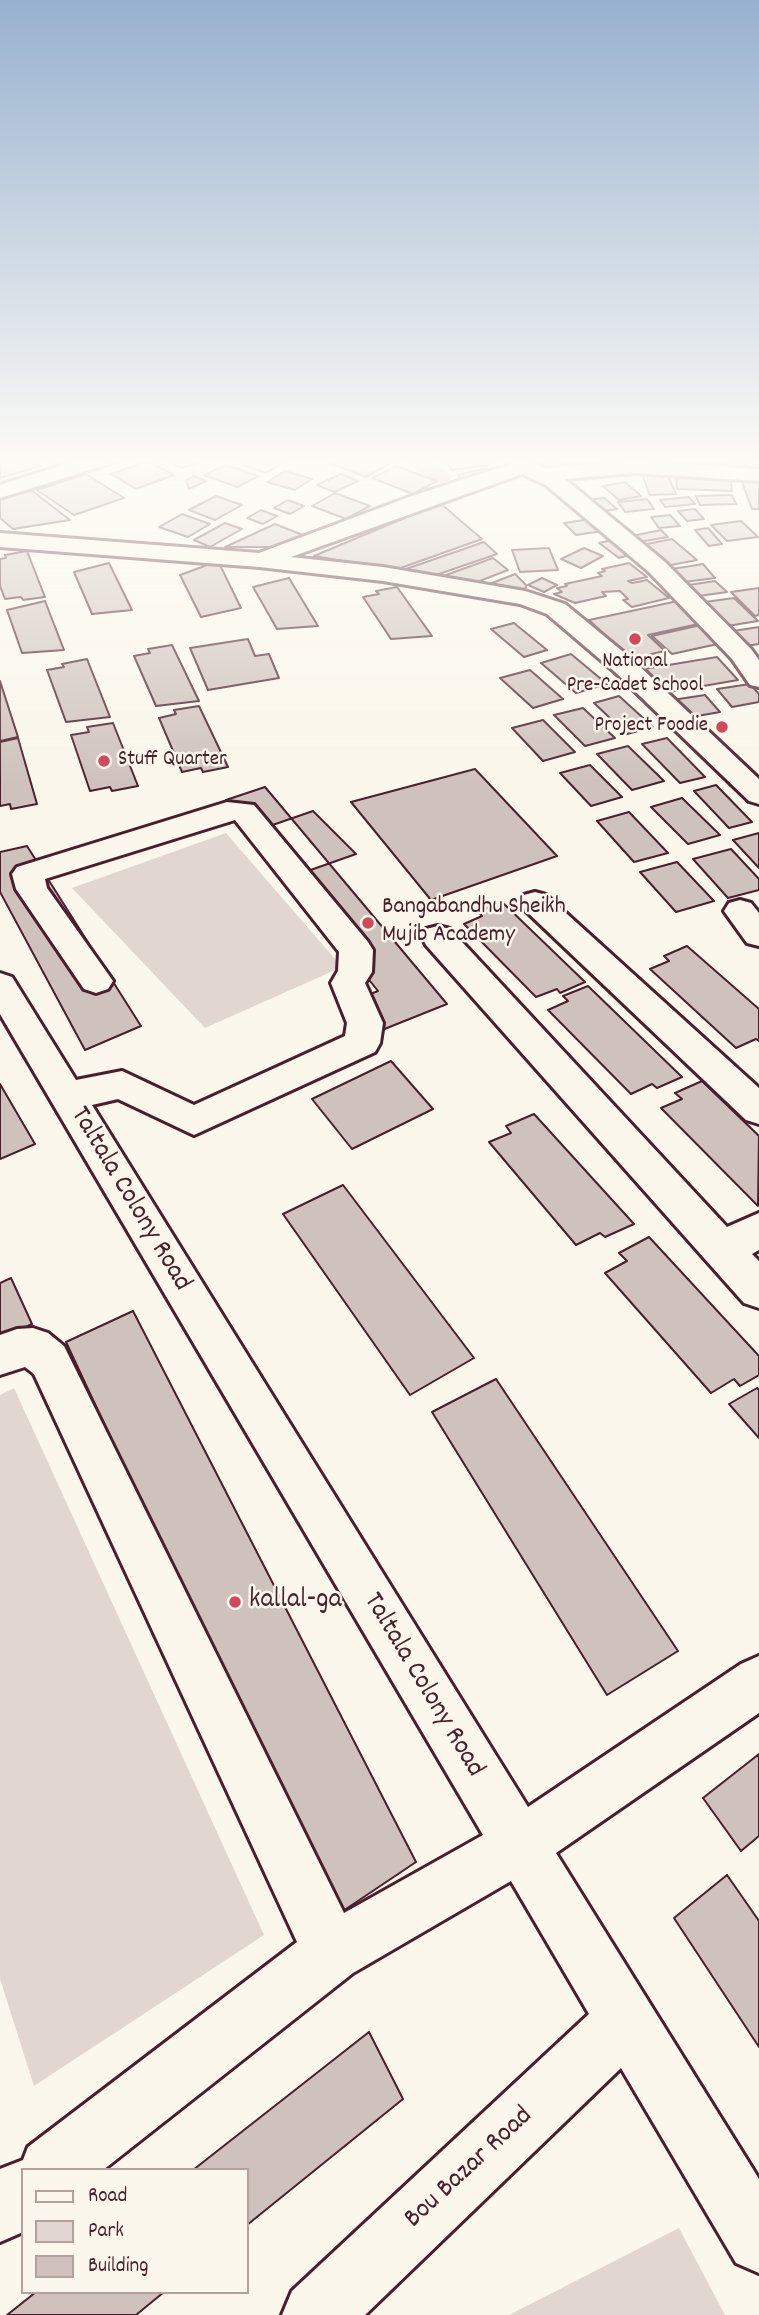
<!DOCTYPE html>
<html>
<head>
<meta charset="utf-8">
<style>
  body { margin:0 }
  #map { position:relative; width:759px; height:2315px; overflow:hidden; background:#fbf7ec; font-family:Dekko,sans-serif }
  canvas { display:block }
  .legend { position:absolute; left:21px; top:2168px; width:228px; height:126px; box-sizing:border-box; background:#fbf7ec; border:2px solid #b4a19f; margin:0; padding:9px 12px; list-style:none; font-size:21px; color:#4a1f2b }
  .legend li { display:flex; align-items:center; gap:14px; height:35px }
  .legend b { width:35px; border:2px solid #b4a19f }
</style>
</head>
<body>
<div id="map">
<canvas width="759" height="2315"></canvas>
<ul class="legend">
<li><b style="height:9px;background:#fbf7ec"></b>Road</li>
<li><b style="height:19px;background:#e2d7d0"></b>Park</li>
<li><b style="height:19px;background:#cfc2bc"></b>Building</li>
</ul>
</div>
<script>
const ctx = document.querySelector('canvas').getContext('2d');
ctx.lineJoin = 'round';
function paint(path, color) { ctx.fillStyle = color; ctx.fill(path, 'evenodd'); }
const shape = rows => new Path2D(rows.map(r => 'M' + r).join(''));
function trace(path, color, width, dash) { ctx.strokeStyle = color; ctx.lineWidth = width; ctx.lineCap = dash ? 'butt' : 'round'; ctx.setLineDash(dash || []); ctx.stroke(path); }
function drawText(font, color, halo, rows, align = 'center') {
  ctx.font = font + ' Dekko,sans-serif'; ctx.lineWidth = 5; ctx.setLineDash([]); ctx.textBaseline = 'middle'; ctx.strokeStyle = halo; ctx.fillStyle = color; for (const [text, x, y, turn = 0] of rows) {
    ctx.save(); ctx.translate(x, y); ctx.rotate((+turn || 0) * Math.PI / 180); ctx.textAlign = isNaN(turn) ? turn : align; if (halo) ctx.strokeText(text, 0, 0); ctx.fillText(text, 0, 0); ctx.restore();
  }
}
const green = shape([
  [226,833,342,967,205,1028,72,888],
  [14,1388,264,1935,34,2086,0,1979,0,1395],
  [679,2228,725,2315,509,2315]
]);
const canal = shape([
  [399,458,426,458,452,476,449,481,441,483,433,481,399,458]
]);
const building = shape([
  [0,458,30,458,41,466,0,478,0,458],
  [47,458,77,458,86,465,64,471,47,458],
  [164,458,189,458,197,463,182,468,164,458],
  [251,458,273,458,285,462,266,473,240,464,251,458],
  [318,458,401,458,366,477,318,458],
  [442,458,485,458,490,465,452,470,442,458],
  [538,458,578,458,581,466,540,468,538,458],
  [587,458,621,458,623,464,590,465,587,458],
  [684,458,718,458,721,465,687,466,684,458],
  [722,459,743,459,747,470,726,470,722,459],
  [148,461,174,475,136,489,111,474,148,461],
  [226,465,259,476,237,487,204,475,226,465],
  [396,466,437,481,413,494,372,478,396,466],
  [486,468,493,473,464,480,458,475,486,468],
  [285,471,312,479,295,490,267,482,285,471],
  [666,471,676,494,650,495,641,472,666,471],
  [86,474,124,498,74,515,37,490,86,474],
  [341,474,358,481,334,492,317,485,341,474],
  [676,474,730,476,732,491,677,489,676,474],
  [193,476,206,481,189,489,186,481,193,476],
  [625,482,641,496,619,500,603,486,625,482],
  [742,482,759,482,759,509,752,509,742,482],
  [31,490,70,520,13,529,0,518,0,499,31,490],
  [335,493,370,506,346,519,312,506,335,493],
  [732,495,736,504,700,505,696,496,732,495],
  [216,496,242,505,215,520,189,510,216,496],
  [689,497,695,504,665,507,660,500,689,497],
  [604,498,617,509,601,512,588,500,604,498],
  [647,499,654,509,625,512,618,502,647,499],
  [288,500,304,506,290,514,274,508,288,500],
  [440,503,482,539,395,570,314,556,440,503],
  [695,509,704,519,687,521,678,511,695,509],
  [261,510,277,516,263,524,247,518,261,510],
  [182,514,210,524,188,537,159,527,182,514],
  [670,515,680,526,659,528,651,517,670,515],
  [591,519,603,531,576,535,564,523,591,519],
  [741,521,758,537,727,541,711,525,741,521],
  [225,523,242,529,210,547,194,540,225,523],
  [275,524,303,535,277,547,225,547,275,524],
  [708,528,722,544,709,546,695,530,708,528],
  [661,530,668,537,639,542,632,536,661,530],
  [616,539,635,553,619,558,599,543,616,539],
  [672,539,697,560,666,566,642,545,672,539],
  [484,542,497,554,436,575,406,569,484,542],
  [549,548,558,570,520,572,512,550,549,548],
  [584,548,603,556,581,568,561,559,584,548],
  [27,551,45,597,23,600,21,597,5,599,0,586,0,559,6,558,5,555,27,551],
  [493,558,508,570,467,586,435,579,493,558],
  [218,561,241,608,201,617,180,575,218,561],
  [109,563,132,610,92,614,74,572,109,563],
  [629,563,647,577,628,581,632,583,647,580,669,598,632,607,623,600,628,599,620,591,602,592,606,596,575,603,554,594,562,592,557,588,567,586,565,584,602,576,598,573,605,571,602,569,629,563],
  [703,564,715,578,684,582,672,569,703,564],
  [515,574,526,585,525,596,477,589,515,574],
  [289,578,318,626,277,629,253,587,289,578],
  [542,578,557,585,544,592,528,585,542,578],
  [715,581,727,592,692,597,682,586,715,581],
  [397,587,432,636,391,639,363,597,379,594,376,591,397,587],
  [759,588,759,615,755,616,731,592,759,588],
  [734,598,758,621,727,626,705,602,734,598],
  [45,601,64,650,22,653,7,610,45,601],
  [678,601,703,623,648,635,665,651,630,659,589,620,678,601],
  [514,623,547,650,524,657,491,629,514,623],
  [701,625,722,643,672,654,652,636,701,625],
  [759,627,759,644,746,646,733,631,759,627],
  [248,639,255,656,269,654,279,678,208,690,190,648,248,639],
  [172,645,199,701,156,706,134,656,150,653,148,649,172,645],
  [571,654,607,684,576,693,541,663,571,654],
  [717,657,738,680,663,693,644,669,717,657],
  [87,659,110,717,66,722,47,670,64,667,62,664,87,659],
  [530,670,563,699,533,708,500,678,530,670],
  [0,681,18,737,0,741,0,681],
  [750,684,759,694,759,702,732,707,717,689,750,684],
  [705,695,720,712,686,718,672,700,705,695],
  [619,696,653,727,627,734,594,703,619,696],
  [199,706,228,767,203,772,201,768,182,772,159,718,176,714,174,710,199,706],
  [583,708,615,738,585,746,554,715,583,708],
  [543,720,575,752,543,761,512,728,543,720],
  [113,723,138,786,112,791,110,787,90,791,71,735,89,732,87,727,113,723],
  [18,738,37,804,11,809,10,804,0,806,0,742,18,738],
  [667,738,705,777,680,783,642,744,667,738],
  [628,746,664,781,632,790,597,754,628,746],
  [590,765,622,797,591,806,560,773,590,765],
  [475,769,557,856,431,900,351,802,475,769],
  [716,785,752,822,729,828,694,791,716,785],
  [265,787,447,1004,367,1036,343,1005,378,991,226,800,265,787],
  [682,798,720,835,688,844,651,807,682,798],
  [313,811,356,854,302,873,261,829,313,811],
  [629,812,668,853,634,862,597,821,629,812],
  [759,833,759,868,733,840,759,833],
  [27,846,141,1026,85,1050,0,892,0,852,27,846],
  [731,849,759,879,759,890,728,898,693,859,731,849],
  [677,862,714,901,676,912,640,872,677,862],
  [502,902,585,982,560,993,557,989,536,997,464,924,482,916,478,912,502,902],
  [687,946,759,1009,759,1041,756,1039,736,1048,650,969,669,961,664,956,687,946],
  [588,986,682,1077,657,1088,652,1084,631,1094,548,1010,568,1001,563,996,588,986],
  [391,1061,433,1109,352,1149,312,1099,391,1061],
  [702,1081,759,1136,758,1206,661,1108,682,1099,675,1093,702,1081],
  [0,1084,35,1144,0,1159,0,1084],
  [534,1114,634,1224,605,1237,600,1233,576,1245,489,1142,511,1133,506,1126,534,1114],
  [343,1185,474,1358,410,1395,283,1214,343,1185],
  [649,1237,759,1356,759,1375,740,1386,734,1379,711,1393,605,1273,627,1261,619,1253,649,1237],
  [11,1278,32,1324,0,1339,0,1283,11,1278],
  [133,1311,416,1862,334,1917,66,1342,133,1311],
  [496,1379,678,1651,607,1695,432,1412,496,1379],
  [757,1388,759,1390,759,1438,729,1404,757,1388],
  [759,1754,759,1836,741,1851,703,1798,759,1754],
  [727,1875,759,1921,759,2047,674,1918,727,1875],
  [369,2032,403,2099,247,2225,247,2170,193,2170,369,2032],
  [36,2292,164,2292,136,2315,7,2315,36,2292]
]);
const minor = shape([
  [85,458,118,458,115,462,0,498,0,485,85,458],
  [510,458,530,458,532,463,545,468,635,461,759,469,759,481,635,473,565,479,665,562,751,649,759,660,759,687,750,685,732,659,649,572,546,485,522,474,291,557,383,567,525,591,565,604,633,660,759,779,759,804,749,801,615,672,547,614,520,604,383,581,259,567,0,547,0,533,259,553,412,496,511,464,510,458],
  [227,802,254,805,368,942,373,950,372,972,365,983,383,1023,380,1043,375,1052,194,1135,118,1099,92,1105,528,1807,741,1664,759,1656,759,1713,556,1853,759,2179,759,2273,736,2263,621,2068,365,2315,282,2315,292,2291,589,2014,511,1881,353,1973,103,2170,23,2170,23,2232,0,2242,0,2169,23,2160,28,2147,297,1942,34,1374,25,1367,0,1375,0,1335,17,1329,33,1328,48,1333,64,1346,344,1913,483,1835,0,1014,0,973,12,977,76,1080,122,1071,194,1105,345,1036,347,1023,331,983,338,971,339,952,235,820,45,879,47,888,113,981,108,989,96,993,84,989,16,889,12,874,17,867,227,802],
  [535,892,546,895,759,1088,759,1124,746,1120,524,909,519,902,524,895,535,892],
  [740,900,751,903,759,913,759,946,747,943,724,911,729,903,740,900],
  [438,926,450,929,727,1227,759,1213,759,1250,752,1254,759,1261,759,1308,744,1303,426,945,422,937,426,929,438,926]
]);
const markers = [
  [635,639,7,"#d1495b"],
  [722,727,7,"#d1495b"],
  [104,761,7,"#d1495b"],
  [368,923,7,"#d1495b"],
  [235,1602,7,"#d1495b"]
];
const farPoinames = [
  ["National",635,663],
  ["Pre-Cadet School",635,687],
  ["Project Foodie",708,727,"right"],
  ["Stuff Quarter",118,761,"left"]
];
const poiNames = [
  ["Bangabandhu Sheikh",382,909],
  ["Mujib Academy",382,937]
];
const nearStreetnames = [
  ["Taltala Colony Road",129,1200,59],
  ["Taltala Colony Road",422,1686,59],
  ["Bou Bazar Road",470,2169,-43]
];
const nearPoinames = [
  ["kallal-ga",249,1602]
];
paint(green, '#e2d7d0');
paint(canal, '#bfadaa');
paint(building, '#cfc2bc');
trace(building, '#4a1f2b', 2);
trace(minor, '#4a1f2b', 6);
paint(minor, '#fbf7ec');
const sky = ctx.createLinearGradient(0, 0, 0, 782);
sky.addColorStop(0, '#97b1cf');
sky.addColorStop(0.59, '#fdfbf6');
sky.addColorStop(1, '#fdfbf600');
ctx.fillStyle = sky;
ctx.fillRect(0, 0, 759, 782);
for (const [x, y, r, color] of markers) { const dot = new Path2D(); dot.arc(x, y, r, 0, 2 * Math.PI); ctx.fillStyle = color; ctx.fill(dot); trace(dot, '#fbf7ec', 2.5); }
drawText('21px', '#4a1f2b', '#fbf7ec', farPoinames);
drawText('24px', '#4a1f2b', '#fbf7ec', poiNames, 'left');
drawText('28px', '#4a1f2b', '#fbf7ec', nearStreetnames);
drawText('28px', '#4a1f2b', '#fbf7ec', nearPoinames, 'left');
</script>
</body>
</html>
